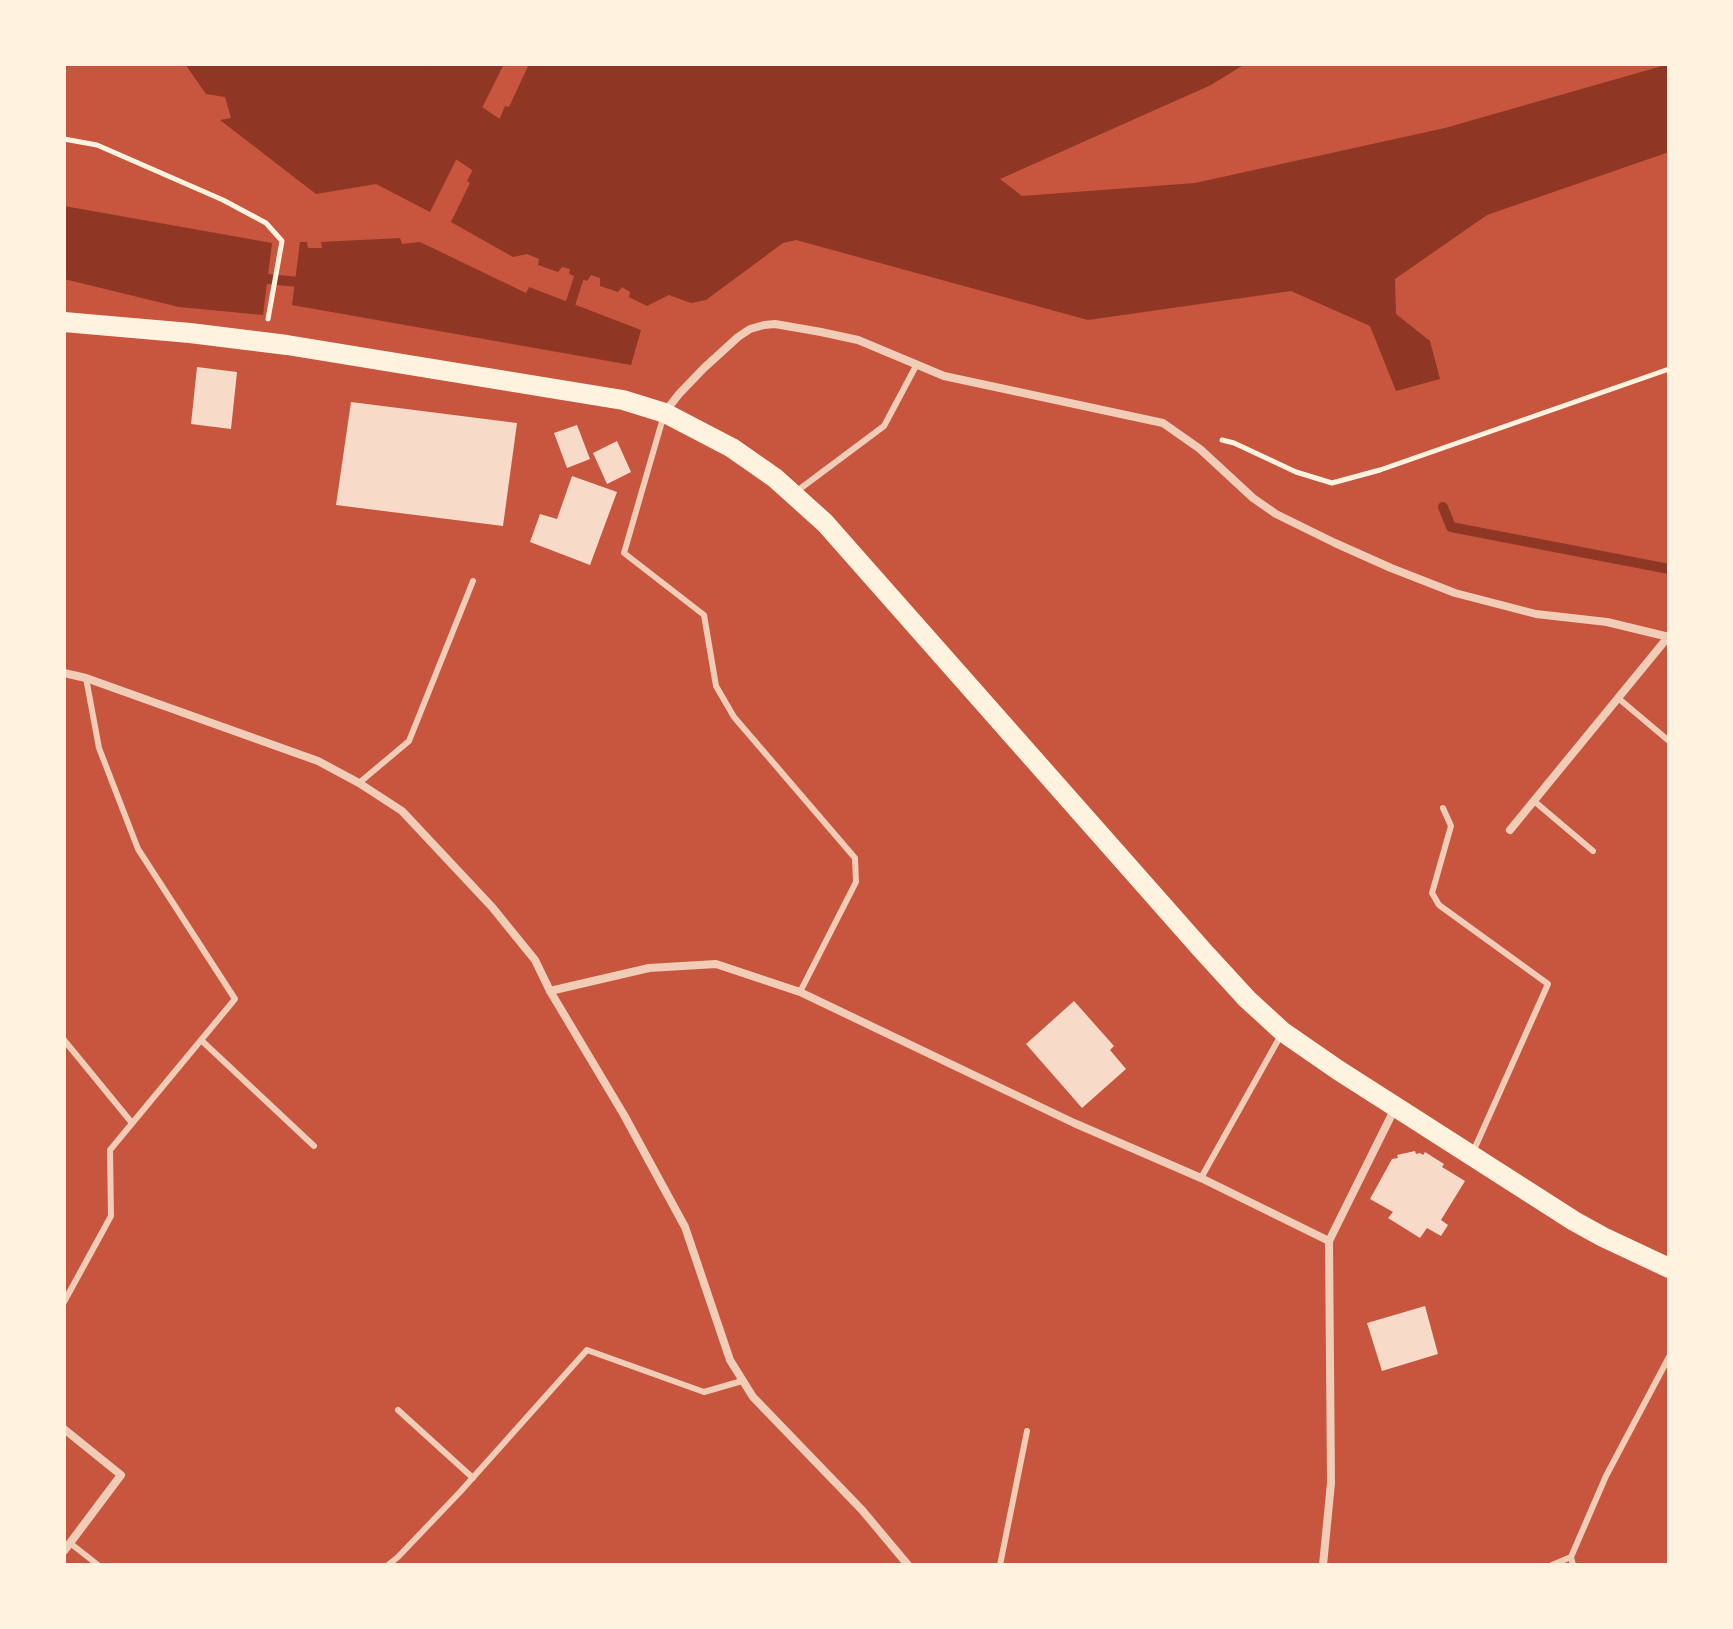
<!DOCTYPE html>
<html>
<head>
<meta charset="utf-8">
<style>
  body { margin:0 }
  #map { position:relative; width:1733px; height:1629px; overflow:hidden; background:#c8553d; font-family:"Sofia Sans Condensed",sans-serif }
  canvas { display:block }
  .frame { position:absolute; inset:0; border:66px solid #fff3e0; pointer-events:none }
</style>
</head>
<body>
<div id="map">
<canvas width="1733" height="1629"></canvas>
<div class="frame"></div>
</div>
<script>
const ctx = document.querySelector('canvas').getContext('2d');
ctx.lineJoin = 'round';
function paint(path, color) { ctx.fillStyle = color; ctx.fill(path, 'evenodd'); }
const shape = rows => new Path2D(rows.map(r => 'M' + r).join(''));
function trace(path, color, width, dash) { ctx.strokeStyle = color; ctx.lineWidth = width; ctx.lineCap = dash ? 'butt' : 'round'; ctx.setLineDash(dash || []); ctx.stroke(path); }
const water = shape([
  [185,64,504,64,430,212,376,184,316,194,220,120,231,118,225,97,206,94],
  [529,64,1245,64,1211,85,1000,179,1022,196,1195,183,1445,128,1669,64,1669,152,1487,215,1395,279,1396,314,1430,341,1440,379,1396,391,1370,326,1291,291,1088,320,796,240,783,243,706,300,691,303,669,295,647,306,629,297,630,292,622,287,618,292,600,286,600,278,591,275,587,281,569,274,570,269,562,267,558,272,538,265,539,259,527,254,513,257,451,222,470,183,467,181,477,162,481,163,499,127,497,125,505,106,509,107],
  [64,206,272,243,263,315,179,307,64,279],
  [400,238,402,244,420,242,526,293,529,287,641,330,631,365,292,305,300,242,307,242,308,248,322,248,321,242]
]);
const stream = shape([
  [257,278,309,283],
  [567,314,582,268],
  [1443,507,1451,527,1669,569]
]);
const river = shape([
  [366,64,512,162,562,157]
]);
const building = shape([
  [197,367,237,372,231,429,191,424],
  [351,402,517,423,503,526,336,505],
  [577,425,590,459,567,468,554,433],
  [617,441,631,472,607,484,593,453],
  [572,476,617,492,590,565,530,542,540,514,557,519],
  [1074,1001,1114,1046,1110,1050,1126,1069,1082,1108,1026,1044],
  [1415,1151,1416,1154,1420,1153,1423,1155,1425,1152,1444,1164,1442,1167,1465,1181,1441,1220,1448,1225,1441,1236,1427,1228,1420,1238,1388,1218,1393,1212,1370,1199,1392,1159,1398,1158,1397,1155],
  [1425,1306,1438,1354,1382,1371,1367,1323]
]);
const path = shape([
  [64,139,97,145,223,200,266,223,282,241,268,319],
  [1222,440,1234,443,1296,472,1332,483,1380,470,1669,369]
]);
const service = shape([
  [663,418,624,553,704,615,716,686,734,717,855,858,856,882,800,992],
  [797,491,884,426,917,364],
  [1618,698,1669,741],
  [359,783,409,741,473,581],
  [1534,801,1593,851],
  [1443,808,1451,826,1432,893,1439,905,1548,984,1473,1152],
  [64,1040,132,1123],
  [201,1040,314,1146],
  [1201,1178,1281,1035],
  [64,1302,111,1216,110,1150,235,999,138,849,99,748,86,678],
  [398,1410,473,1478],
  [70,1543,98,1565],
  [1571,1557,1606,1476,1669,1357],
  [388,1565,398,1557,460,1492,587,1350,704,1392,742,1381],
  [1000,1565,1027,1431],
  [1552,1565,1571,1557,1573,1565]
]);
const minor = shape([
  [665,412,679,394,704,368,738,337,750,329,764,325,775,324,821,332,858,340,944,376,1163,423,1200,449,1253,498,1276,514,1335,543,1391,568,1455,593,1536,614,1607,622,1669,637],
  [64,673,86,678,318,761,359,783,402,811,492,907,535,960,550,991,624,1115,685,1227,730,1360,753,1397,862,1510,908,1565],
  [1510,830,1668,637],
  [550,991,649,968,716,964,800,992,1074,1123,1201,1178,1329,1241],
  [64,1429,121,1475,64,1551],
  [1323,1565,1331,1483,1329,1241,1395,1108]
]);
const primary = shape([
  [64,322,190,333,287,345,623,400,665,413,732,448,775,478,825,523,1203,951,1247,999,1283,1032,1338,1070,1574,1221,1603,1237,1669,1268]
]);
paint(water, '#8f3625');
trace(stream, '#8f3625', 10);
trace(river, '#8f3625', 58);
paint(building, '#f7dbc8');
trace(path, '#fff3e0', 5);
trace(service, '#f1ccb7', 6);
trace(minor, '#f1ccb7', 8);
trace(primary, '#fff3e0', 20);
</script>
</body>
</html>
